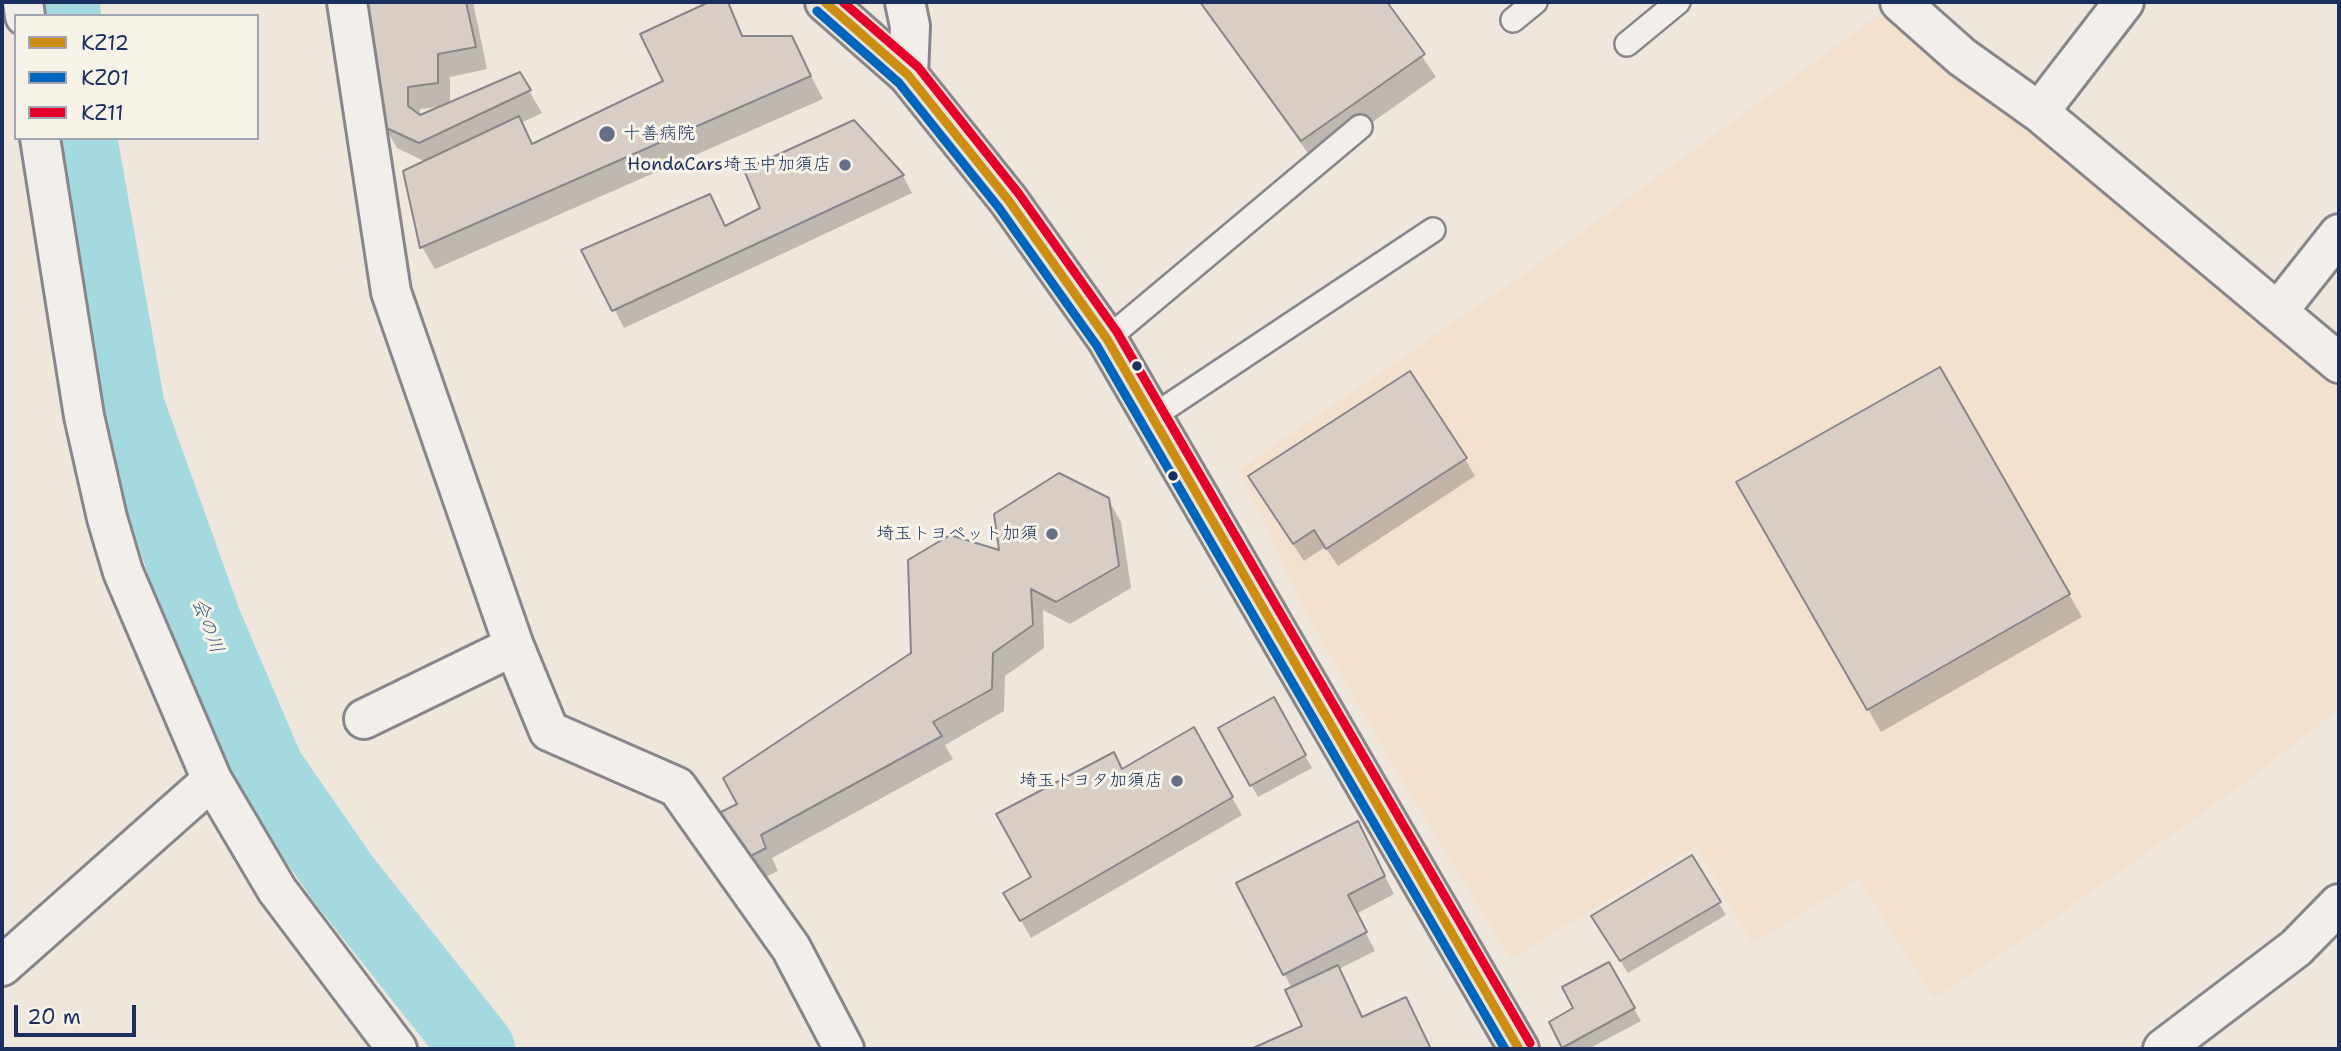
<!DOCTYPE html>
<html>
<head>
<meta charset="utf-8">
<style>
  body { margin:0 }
  #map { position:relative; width:2341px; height:1051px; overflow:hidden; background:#efe6dc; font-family:"Shantell Sans",sans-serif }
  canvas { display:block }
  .frame { position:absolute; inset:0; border:4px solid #1b2f5e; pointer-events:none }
  .legend { position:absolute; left:14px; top:14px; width:245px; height:126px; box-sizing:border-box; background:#f7f3e8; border:2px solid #9fa5b1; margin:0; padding:9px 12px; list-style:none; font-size:21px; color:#1b2f5e }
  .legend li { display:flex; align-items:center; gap:14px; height:35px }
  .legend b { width:35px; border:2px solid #9fa5b1 }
  .scale { position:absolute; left:14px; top:1005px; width:122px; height:32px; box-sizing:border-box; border:4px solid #1b2f5e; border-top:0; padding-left:9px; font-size:21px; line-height:24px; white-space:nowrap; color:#1b2f5e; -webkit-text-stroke:5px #f7f3e8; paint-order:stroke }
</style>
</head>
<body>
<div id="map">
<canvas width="2341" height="1051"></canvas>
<div class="frame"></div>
<ul class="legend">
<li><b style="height:9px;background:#cb8e13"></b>KZ12</li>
<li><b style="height:9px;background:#0065bd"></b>KZ01</li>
<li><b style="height:9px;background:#e4002b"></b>KZ11</li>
</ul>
<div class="scale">20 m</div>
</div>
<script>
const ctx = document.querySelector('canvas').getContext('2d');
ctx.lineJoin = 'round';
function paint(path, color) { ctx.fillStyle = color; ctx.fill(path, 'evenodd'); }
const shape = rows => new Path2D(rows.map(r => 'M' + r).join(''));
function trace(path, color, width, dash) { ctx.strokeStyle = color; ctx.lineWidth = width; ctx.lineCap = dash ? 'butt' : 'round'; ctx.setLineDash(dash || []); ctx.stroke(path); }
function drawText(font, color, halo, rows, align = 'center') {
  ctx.font = font + ' "Shantell Sans","Klee One",sans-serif'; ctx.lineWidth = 6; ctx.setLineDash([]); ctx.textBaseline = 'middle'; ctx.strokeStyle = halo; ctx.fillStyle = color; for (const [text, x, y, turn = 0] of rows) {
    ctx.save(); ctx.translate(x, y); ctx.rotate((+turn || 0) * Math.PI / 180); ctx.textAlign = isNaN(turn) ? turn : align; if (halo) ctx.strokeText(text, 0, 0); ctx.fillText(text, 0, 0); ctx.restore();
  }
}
const built = shape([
  [1887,9,2339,381,2339,709,2242,785,2040,928,1934,998,1858,879,1752,944,1696,846,1511,959,1398,774,1303,608,1240,469,1530,270]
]);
const shadow = shape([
  [365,2,473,2,487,69,450,77,450,103,519,74,542,113,521,123,533,146,665,82,642,35,713,2,727,2,744,37,791,38,823,99,435,269,422,247,405,172,426,162,397,148,384,125],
  [440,107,420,117,420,109],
  [1199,2,1385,2,1436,77,1315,163],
  [853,122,903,176,912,193,624,328,584,251,710,196,726,227,763,209],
  [1939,369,2082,617,1881,732,1738,483],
  [1465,459,1475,476,1338,566,1325,547,1304,561,1260,494],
  [1108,499,1121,522,1131,588,1070,624,1043,610,1044,648,1005,676,1004,711,945,745,953,759,772,858,778,871,761,879,723,813,739,805,913,654,1001,553],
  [1274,700,1312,768,1258,797,1220,729],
  [1193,730,1242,815,1031,938,1006,894,1034,877,1122,771],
  [1367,841,1394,894,1356,914,1375,951,1339,969,1364,1018,1406,999,1431,1049,1255,1049,1304,1027,1292,988,1284,974],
  [1691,858,1726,915,1628,973,1600,928],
  [1608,965,1641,1021,1588,1049,1565,1049,1551,1023,1576,1009]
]);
const river = shape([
  [63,2,64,16],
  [80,138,128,408,205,623,267,769,343,879,478,1049]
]);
const building = shape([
  [364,2,466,2,476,47,438,54,438,83,408,87,408,106,420,115,520,72,531,90,419,143,382,126,364,2],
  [709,2,728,2,742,36,792,36,811,76,420,248,403,171,519,116,532,144,663,81,640,34,709,2],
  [1200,2,1387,2,1425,54,1301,141,1200,2],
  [854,120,904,175,612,311,581,250,710,194,725,226,760,208,744,170,854,120],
  [1940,367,2070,594,1867,710,1736,482,1940,367],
  [1410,371,1467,458,1326,549,1314,530,1293,544,1248,476,1410,371],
  [1059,473,1109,498,1119,566,1056,602,1031,589,1033,625,993,653,992,689,933,722,942,736,761,835,766,848,747,858,721,812,737,804,723,778,911,653,908,560,950,535,999,550,994,514,1059,473],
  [1274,697,1306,755,1250,786,1218,728,1274,697],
  [1194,727,1233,797,1020,921,1003,893,1031,877,996,814,1114,752,1122,769,1194,727],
  [1358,821,1385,876,1348,895,1367,932,1283,975,1236,883,1358,821],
  [1692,855,1721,902,1620,961,1591,916,1692,855],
  [1609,962,1635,1008,1562,1048,1549,1022,1573,1008,1562,987,1609,962],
  [1338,965,1362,1017,1406,997,1431,1049,1251,1049,1302,1026,1285,990,1338,965]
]);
const service = shape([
  [1513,20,1535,2],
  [1627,44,1678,2],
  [1107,339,1360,127],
  [1152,417,1433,230]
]);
const minor = shape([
  [23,2,25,16],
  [347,2,391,292,514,646],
  [1900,2,1962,57,2039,112,2339,363],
  [2039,112,2124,2],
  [40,138,84,416,107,518,123,572,212,780,277,890,397,1049],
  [2278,311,2339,234],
  [364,719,514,646,549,731,677,787,791,948,844,1049],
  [2,966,212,780],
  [2163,1049,2296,948,2339,904]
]);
const tertiary = shape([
  [905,2,910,26,908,75]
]);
const primary = shape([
  [825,2,908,75,1009,201,1107,339,1519,1049]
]);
const bus1 = shape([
  [825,2,908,75,1009,201,1107,339,1519,1049]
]);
const bus2 = shape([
  [817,11,899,83,999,208,1097,346,1505,1049]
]);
const bus3 = shape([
  [843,2,918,67,1019,194,1117,332,1530,1043]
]);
const markers = [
  [607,134,9,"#656f8a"],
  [845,165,7,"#656f8a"],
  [1137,366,6,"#1b2f5e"],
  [1173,476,6,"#1b2f5e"],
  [1052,534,7,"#656f8a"],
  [1177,781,7,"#656f8a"]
];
const poiNames = [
  ["十善病院",623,134,"left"],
  ["HondaCars埼玉中加須店",831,165],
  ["埼玉トヨペット加須",1038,534],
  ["埼玉トヨタ加須店",1163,781]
];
const waterNames = [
  ["会の川",207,626,69]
];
paint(built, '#f3e1d0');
paint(shadow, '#0003');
trace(river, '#a5d9e0', 74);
paint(building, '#d9cec6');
trace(building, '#86868b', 2);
trace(service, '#86868b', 28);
trace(minor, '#86868b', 44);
trace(tertiary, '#86868b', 44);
trace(primary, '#86868b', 44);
trace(service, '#f2efea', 23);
trace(minor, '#f2efea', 38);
trace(tertiary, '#f2efea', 38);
trace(primary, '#e8e2d4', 38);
trace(bus1, '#cb8e13', 9);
trace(bus2, '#0065bd', 9);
trace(bus3, '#e4002b', 9);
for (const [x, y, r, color] of markers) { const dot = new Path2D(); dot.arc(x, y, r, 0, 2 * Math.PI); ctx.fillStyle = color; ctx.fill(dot); trace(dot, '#f7f3e8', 2.5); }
drawText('18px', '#1b2f5e', '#f7f3e8', poiNames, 'right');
drawText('italic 19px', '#36587f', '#f7f3e8', waterNames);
</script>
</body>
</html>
